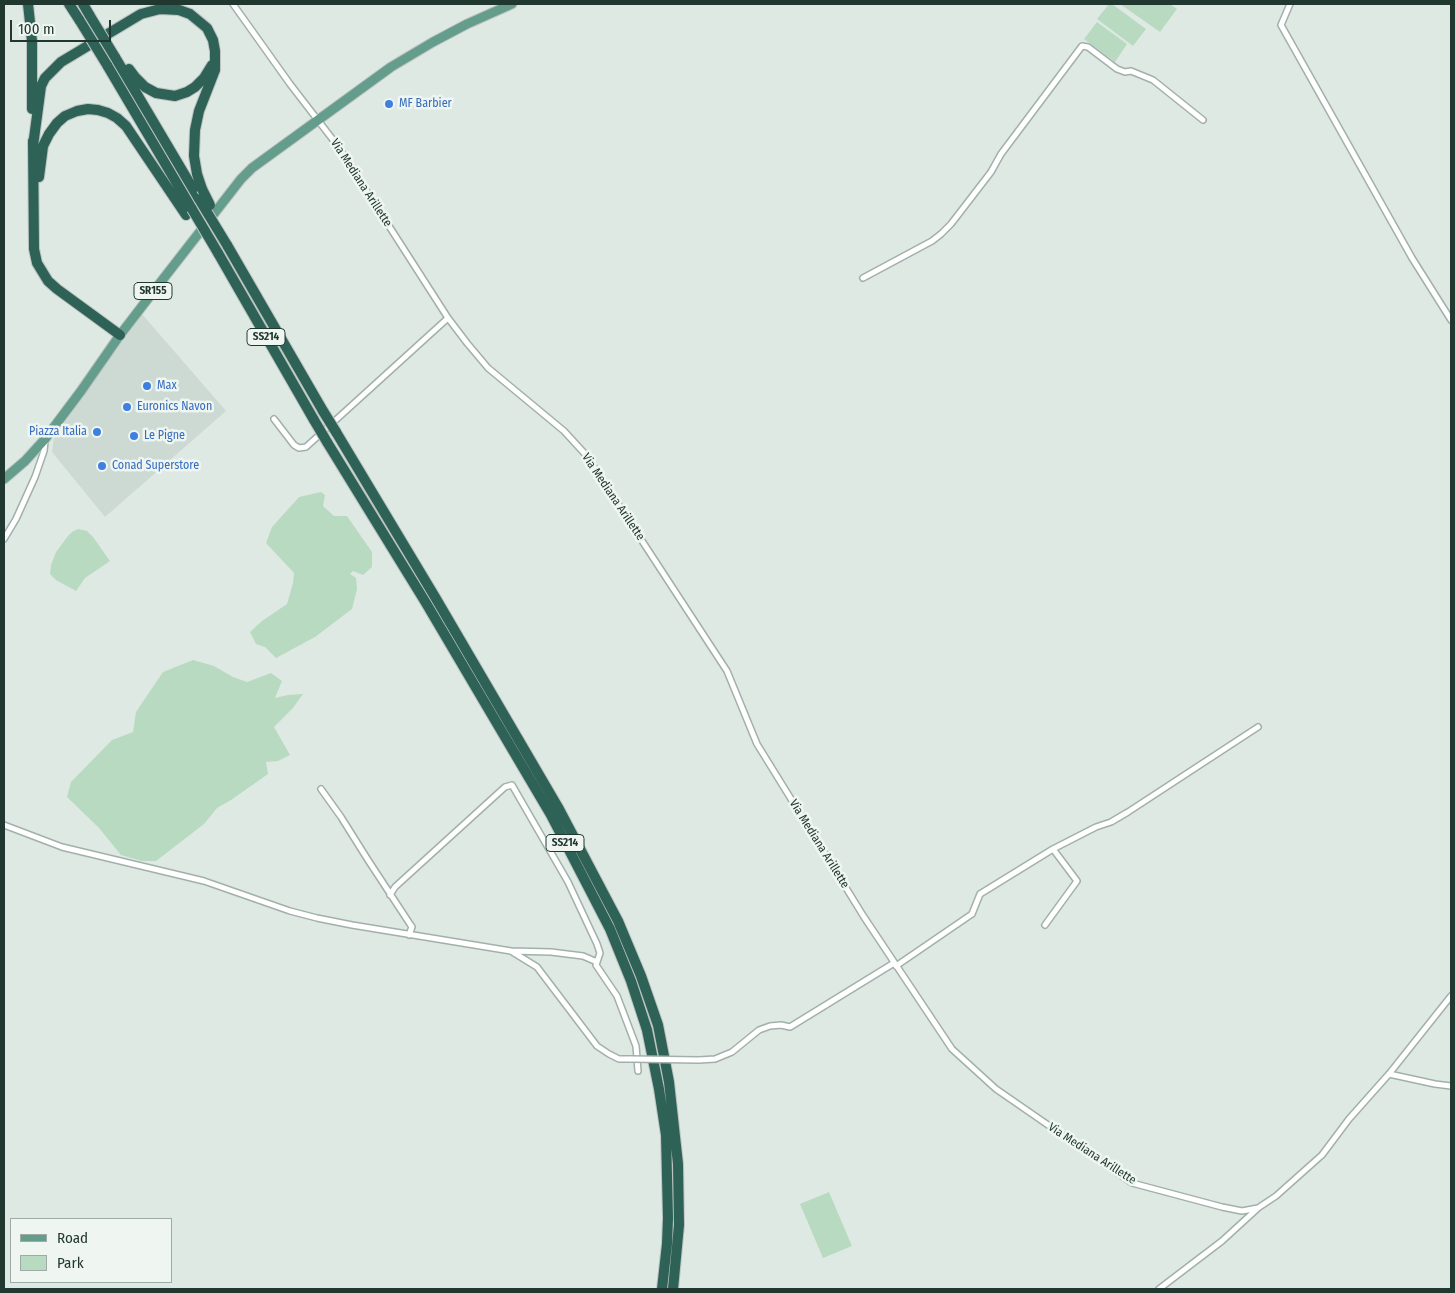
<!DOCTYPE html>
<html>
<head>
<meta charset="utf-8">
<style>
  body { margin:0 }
  #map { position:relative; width:1455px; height:1293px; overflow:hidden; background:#dfe9e4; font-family:"Fira Sans Condensed",sans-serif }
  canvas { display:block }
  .frame { position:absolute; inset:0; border:5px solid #213831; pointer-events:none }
  .legend { position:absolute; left:10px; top:1218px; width:162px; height:65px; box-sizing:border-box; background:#eff6f2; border:1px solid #9daaa5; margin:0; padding:6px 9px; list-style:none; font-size:15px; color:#213831 }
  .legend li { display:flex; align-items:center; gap:10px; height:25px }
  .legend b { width:25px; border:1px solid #9daaa5 }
  .scale { position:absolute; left:10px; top:20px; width:101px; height:22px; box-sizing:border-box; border:2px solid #213831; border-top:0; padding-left:6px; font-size:15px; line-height:18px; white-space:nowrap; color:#213831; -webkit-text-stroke:4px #eff6f2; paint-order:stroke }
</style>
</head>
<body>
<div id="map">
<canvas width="1455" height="1293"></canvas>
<div class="frame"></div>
<ul class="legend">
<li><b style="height:6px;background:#659d8c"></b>Road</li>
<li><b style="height:14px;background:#b8dac0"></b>Park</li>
</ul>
<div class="scale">100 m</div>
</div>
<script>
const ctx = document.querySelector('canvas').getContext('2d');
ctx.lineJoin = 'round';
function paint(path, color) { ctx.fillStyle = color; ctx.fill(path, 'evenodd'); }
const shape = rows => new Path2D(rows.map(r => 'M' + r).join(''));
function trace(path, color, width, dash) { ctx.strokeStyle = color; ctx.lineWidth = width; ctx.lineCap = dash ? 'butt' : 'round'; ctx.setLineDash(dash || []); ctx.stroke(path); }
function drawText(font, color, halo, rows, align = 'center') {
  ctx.font = font + ' "Fira Sans Condensed",sans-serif'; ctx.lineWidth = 5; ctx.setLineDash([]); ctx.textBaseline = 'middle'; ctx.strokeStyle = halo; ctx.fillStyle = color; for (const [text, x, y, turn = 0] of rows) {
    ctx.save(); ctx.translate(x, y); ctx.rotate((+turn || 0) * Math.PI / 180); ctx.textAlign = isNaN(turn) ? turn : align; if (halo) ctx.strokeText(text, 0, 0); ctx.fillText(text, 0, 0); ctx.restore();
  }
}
const built = shape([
  [142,314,226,411,105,517,52,452,54,437]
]);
const green = shape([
  [1109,4,1112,4,1146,29,1133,46,1097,19],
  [1120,4,1170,4,1177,9,1160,32],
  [1097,22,1127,44,1115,62,1084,39],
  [321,492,325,495,323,506,334,516,347,516,372,552,372,567,363,575,353,571,350,574,356,578,357,589,352,609,315,637,276,658,265,647,256,644,250,632,262,621,287,604,293,583,294,573,266,543,272,527,299,497],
  [78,529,87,531,93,537,110,561,85,578,76,591,56,580,50,574,51,565,56,552,68,536,72,532],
  [193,660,214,666,233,677,247,682,271,673,282,681,275,698,288,695,303,694,293,708,274,727,290,755,278,761,266,762,268,774,231,800,217,808,204,824,156,861,142,861,121,855,99,828,67,797,71,782,112,740,133,732,136,712,163,672],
  [829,1192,852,1246,823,1258,800,1204]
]);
const street = shape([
  [233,4,290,84,337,145,448,318,467,343,488,368,564,431,586,455,727,671,757,744,864,917,952,1049,996,1089,1132,1183,1222,1207,1242,1211,1258,1208,1276,1196,1322,1155,1349,1119,1389,1074,1451,996],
  [1290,4,1281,25,1412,258,1451,320],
  [863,278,932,241,941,234,951,224,991,172,1001,154,1082,46,1088,47,1117,69,1125,72,1131,71,1153,80,1203,120],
  [274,419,294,445,299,448,306,447,448,318],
  [4,539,16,519,35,477,44,451,45,441],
  [321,789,341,817,368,860,408,921,412,927,409,935],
  [4,825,62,847,204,881,290,911,317,918,352,925,511,951,537,967,597,1046,609,1054,619,1059,631,1059],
  [1053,849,1096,827,1111,822,1128,812,1258,727],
  [390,895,395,887,505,787,512,785,568,882,597,944,600,953,596,965,617,996,636,1046,638,1071],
  [511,951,551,952,583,956,597,962],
  [896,966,972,914,980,894,1053,849,1077,881,1045,925],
  [699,1060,715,1059,732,1052,759,1030,770,1026,781,1025,790,1027,894,963],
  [1389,1074,1435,1084,1451,1086],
  [1159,1289,1222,1241,1257,1209]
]);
const primary = shape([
  [4,479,25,461,45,439,81,391,120,335,153,292,241,179,252,168,391,67,433,42,467,24,512,4]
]);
const highway = shape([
  [28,4,32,41,32,109],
  [69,4,80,21],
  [83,4,90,16],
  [115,57,199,199],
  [107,65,192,209],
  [129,69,135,77,145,87,156,93,175,96,187,92,195,87,204,78,212,65],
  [33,141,34,249,37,263,48,281,57,289,120,335],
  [33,146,41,86,45,78,61,62,141,14,160,9,179,10,190,14,207,28,213,40,215,51,215,70,199,111,195,130,194,156,197,174,202,189],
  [39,177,43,146,49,134,57,123,65,116,77,111,88,109,98,110,108,113,117,118,126,126,186,215],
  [227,245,323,411],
  [218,253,314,420],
  [336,432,435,597,559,809,618,921,641,976,658,1025,669,1082,678,1164,679,1225,673,1289],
  [327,442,426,603,551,815,610,929,631,981,647,1030,659,1089,666,1135,668,1218,667,1244,662,1289]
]);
const streetBridge = shape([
  [631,1059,699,1060]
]);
const highwayBridge = shape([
  [90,16,115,57],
  [80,21,107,65],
  [202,189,210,205],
  [199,199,227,245],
  [192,209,218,253],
  [323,411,336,432],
  [314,420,327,442]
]);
const markers = [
  [389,104,5,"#3f7fe0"],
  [147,386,5,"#3f7fe0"],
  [127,407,5,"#3f7fe0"],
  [97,432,5,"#3f7fe0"],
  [134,436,5,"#3f7fe0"],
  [102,466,5,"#3f7fe0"]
];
const shields = [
  [153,291,38],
  [266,337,38],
  [565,843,38]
];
const shieldNames = [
  ["SR155",153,291],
  ["SS214",266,337],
  ["SS214",565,843]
];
const shopNames = [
  ["MF Barbier",399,104],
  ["Max",157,386],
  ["Euronics Navon",137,407],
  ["Piazza Italia",87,432,"right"],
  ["Le Pigne",144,436],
  ["Conad Superstore",112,466]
];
const streetNames = [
  ["Via Mediana Arillette",361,183,57],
  ["Via Mediana Arillette",613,497,56],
  ["Via Mediana Arillette",819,844,58],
  ["Via Mediana Arillette",1092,1154,33]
];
paint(built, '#cdd9d3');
paint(green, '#b8dac0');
trace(street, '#a2b0ab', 8);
trace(primary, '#bcc3c1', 11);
trace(highway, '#bcc3c1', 12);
trace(street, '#fff', 5);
trace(primary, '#659d8c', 9);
trace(highway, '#2e6256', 10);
trace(streetBridge, '#a2b0ab', 8, []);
trace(highwayBridge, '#bcc3c1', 12, []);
trace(streetBridge, '#fff', 5);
trace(highwayBridge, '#2e6256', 10);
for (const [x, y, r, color] of markers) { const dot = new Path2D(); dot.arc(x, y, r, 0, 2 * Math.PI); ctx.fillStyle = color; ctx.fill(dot); trace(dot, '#eff6f2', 2); }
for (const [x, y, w] of shields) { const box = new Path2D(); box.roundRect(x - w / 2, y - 8.5, w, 17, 4); ctx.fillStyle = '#eff6f2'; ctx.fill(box); trace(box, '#213831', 1); }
drawText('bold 11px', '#213831', null, shieldNames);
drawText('12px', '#366cbe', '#eff6f2', shopNames, 'left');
drawText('12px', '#213831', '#eff6f2', streetNames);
</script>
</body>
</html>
